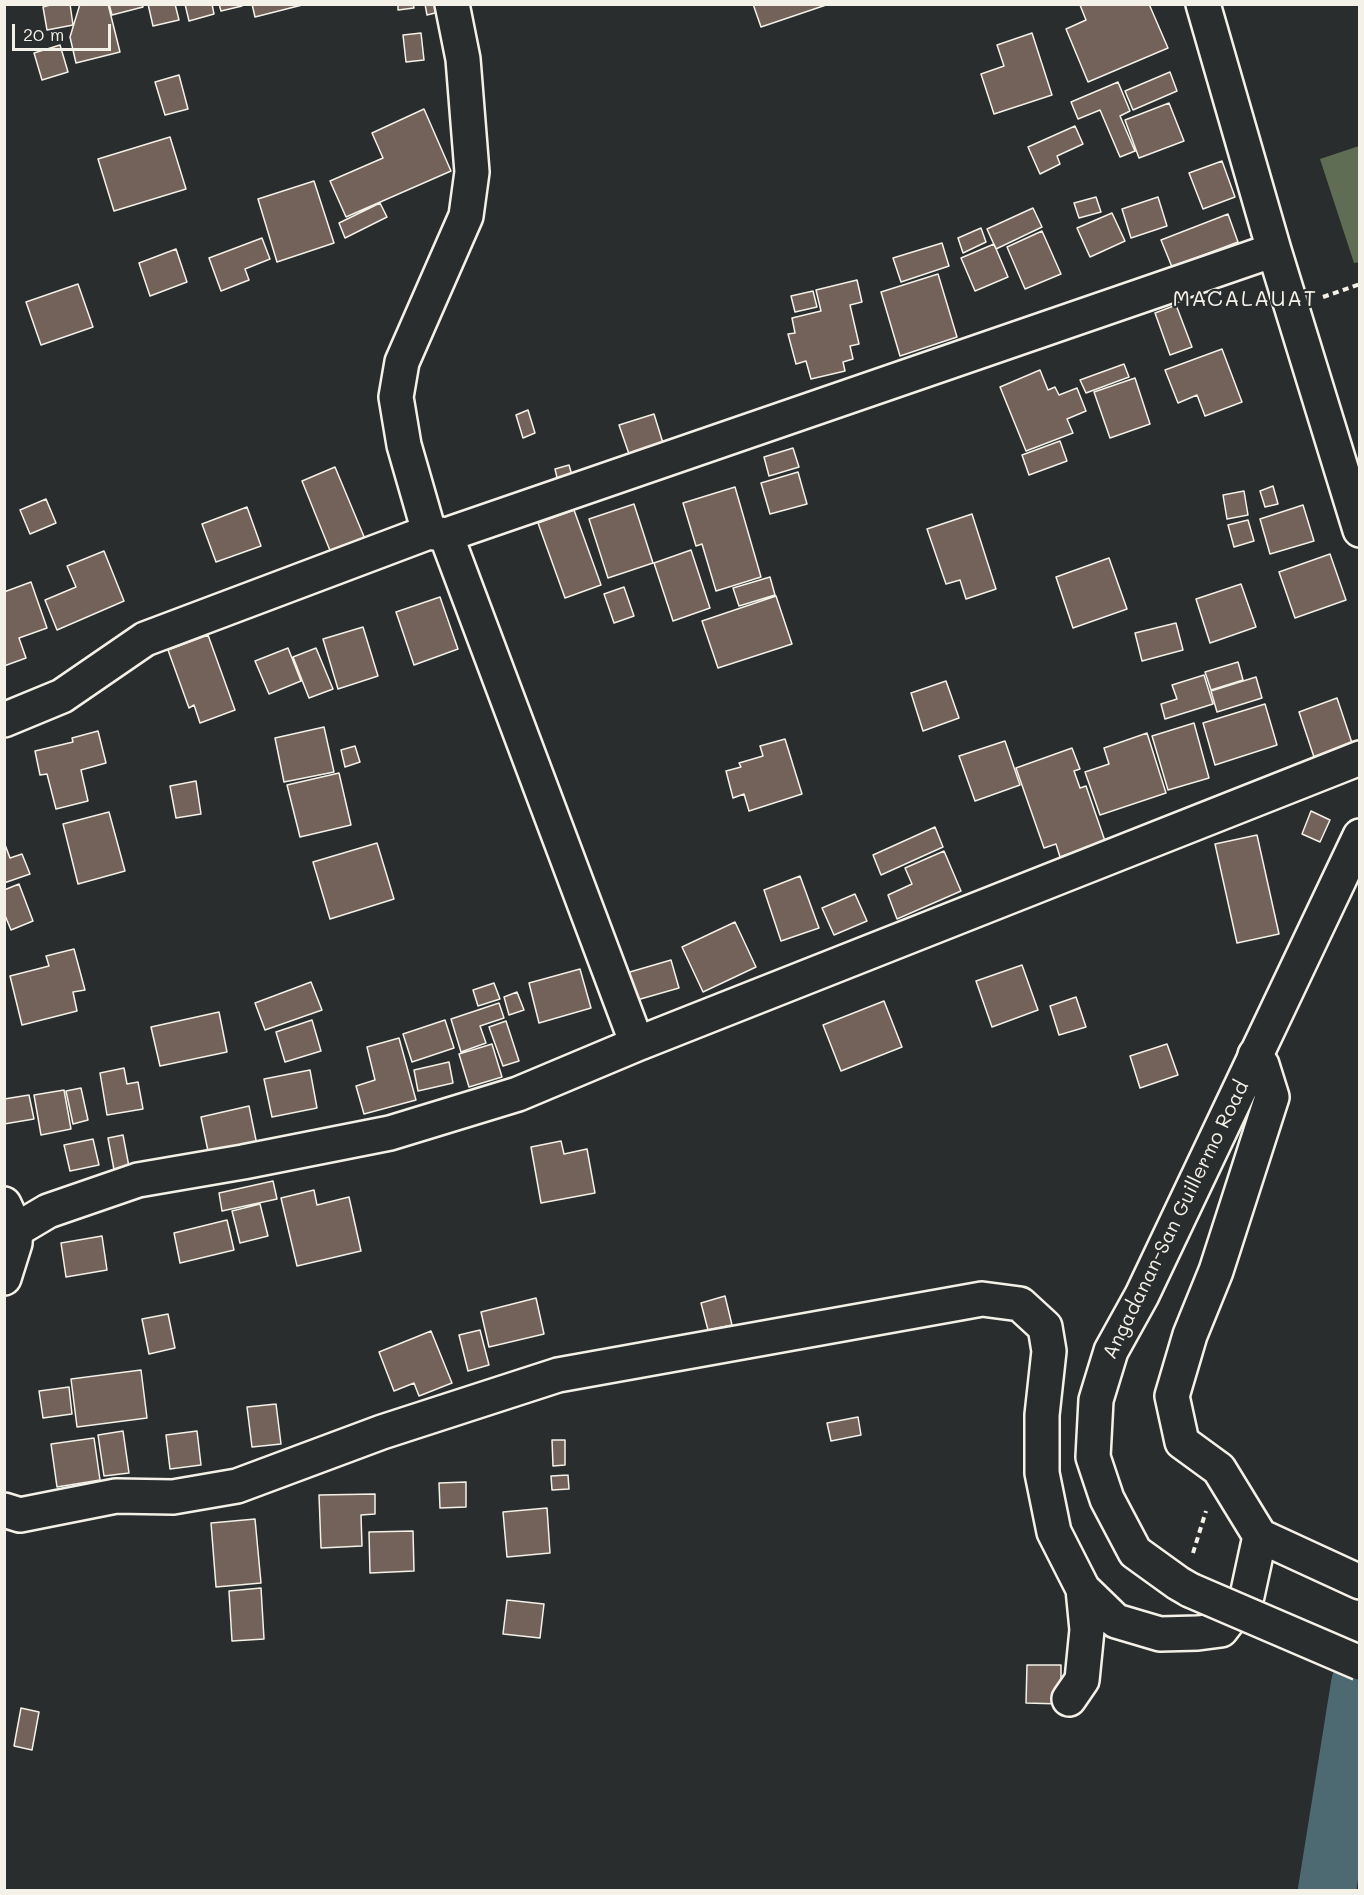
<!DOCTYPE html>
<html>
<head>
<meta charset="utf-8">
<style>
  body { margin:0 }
  #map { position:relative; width:1364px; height:1895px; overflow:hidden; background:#2a2d2e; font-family:Mali,sans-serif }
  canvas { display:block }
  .frame { position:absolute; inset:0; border:6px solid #f4f1e8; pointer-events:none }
  .scale { position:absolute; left:12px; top:24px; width:99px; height:27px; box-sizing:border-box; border:3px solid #f4f1e8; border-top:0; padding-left:8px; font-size:18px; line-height:21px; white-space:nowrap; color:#f4f1e8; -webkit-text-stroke:4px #2a2d2e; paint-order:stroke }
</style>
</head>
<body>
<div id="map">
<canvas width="1364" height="1895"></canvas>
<div class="frame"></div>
<div class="scale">20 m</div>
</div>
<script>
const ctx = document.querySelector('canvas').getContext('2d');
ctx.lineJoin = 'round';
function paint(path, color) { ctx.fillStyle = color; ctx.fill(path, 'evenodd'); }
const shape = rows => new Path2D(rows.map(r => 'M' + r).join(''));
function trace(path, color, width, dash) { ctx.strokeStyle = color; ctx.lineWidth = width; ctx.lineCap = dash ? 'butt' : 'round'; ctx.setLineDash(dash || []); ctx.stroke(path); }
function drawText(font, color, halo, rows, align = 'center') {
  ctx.font = font + ' Mali,sans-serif'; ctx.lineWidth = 4.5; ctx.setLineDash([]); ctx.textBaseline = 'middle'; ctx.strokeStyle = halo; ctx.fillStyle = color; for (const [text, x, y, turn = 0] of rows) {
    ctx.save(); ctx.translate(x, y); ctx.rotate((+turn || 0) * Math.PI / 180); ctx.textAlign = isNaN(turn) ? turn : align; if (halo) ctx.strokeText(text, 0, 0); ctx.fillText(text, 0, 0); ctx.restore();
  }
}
const green = shape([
  [1359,146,1360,262,1354,263,1320,159]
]);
const river = shape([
  [1327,1890,1360,1684]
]);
const building = shape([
  [54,4,70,4,73,25,47,30,43,7,54,4],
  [80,4,108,4,120,52,76,63,70,37,80,4],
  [109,4,142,4,143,7,112,15,109,4],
  [148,4,175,4,179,20,153,26,148,4],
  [185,4,212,4,214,14,189,21,185,4],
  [219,4,242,4,242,6,221,11,219,4],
  [252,4,306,4,255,17,252,4],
  [398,4,413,4,414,8,398,10,398,4],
  [425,4,438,4,439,12,427,15,425,4],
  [753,4,829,4,761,27,753,4],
  [1082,4,1149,4,1168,48,1088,82,1066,29,1086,20,1080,5,1082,4],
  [421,33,424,60,406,62,403,35,421,33],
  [1032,33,1052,95,994,114,981,74,1004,66,997,45,1032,33],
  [60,45,68,72,42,80,34,53,60,45],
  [1170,72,1177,91,1133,110,1125,91,1170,72],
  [179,75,188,109,165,115,155,82,179,75],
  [1118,82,1130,111,1120,116,1135,151,1120,157,1100,110,1078,119,1071,102,1118,82],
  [1169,103,1184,141,1139,158,1125,120,1169,103],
  [424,109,451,171,346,217,330,181,383,158,372,133,424,109],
  [1075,126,1083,144,1057,156,1060,164,1040,174,1028,147,1075,126],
  [170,137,186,189,114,211,98,159,170,137],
  [1222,161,1235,197,1203,209,1189,173,1222,161],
  [314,181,334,243,277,262,258,199,314,181],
  [1096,197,1101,212,1079,218,1074,203,1096,197],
  [1158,197,1167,226,1131,238,1122,209,1158,197],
  [380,203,387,217,345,238,339,223,380,203],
  [1033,208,1042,227,996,249,987,229,1033,208],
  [1112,213,1125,241,1090,257,1077,228,1112,213],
  [1228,214,1238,242,1172,267,1161,240,1228,214],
  [981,228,986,242,963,253,958,238,981,228],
  [1042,231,1061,274,1025,289,1007,247,1042,231],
  [262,238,270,259,245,269,249,280,221,291,209,258,262,238],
  [942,243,949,266,901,282,893,258,942,243],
  [994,244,1008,277,975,291,961,258,994,244],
  [176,249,187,282,150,296,139,263,176,249],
  [938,274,957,337,900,356,881,292,938,274],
  [857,280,862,302,850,305,859,344,850,346,853,359,843,362,845,371,811,379,806,361,796,364,788,334,795,333,792,318,821,311,816,290,857,280],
  [78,284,93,327,41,345,26,302,78,284],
  [813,291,817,307,795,312,791,296,813,291],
  [1176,305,1192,347,1170,355,1155,313,1176,305],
  [1222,349,1242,402,1205,416,1197,395,1178,403,1165,370,1222,349],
  [1124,364,1129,377,1086,393,1080,380,1124,364],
  [1040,370,1048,390,1055,387,1059,395,1077,388,1086,411,1067,419,1073,433,1026,451,1000,387,1040,370],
  [1135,378,1150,424,1110,438,1094,392,1135,378],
  [528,410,535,433,523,438,516,415,528,410],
  [654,414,663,443,629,454,619,425,654,414],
  [1060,441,1067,461,1029,475,1022,455,1060,441],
  [793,448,799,467,769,476,764,457,793,448],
  [569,465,574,482,559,486,555,469,569,465],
  [335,467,365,539,331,553,302,481,335,467],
  [798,472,807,504,770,514,761,483,798,472],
  [1273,486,1278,504,1265,507,1260,491,1273,486],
  [735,487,761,577,716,591,702,544,696,546,683,503,735,487],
  [1244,491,1248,515,1227,519,1223,495,1244,491],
  [46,499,56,523,30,534,20,510,46,499],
  [634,504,653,563,608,578,589,519,634,504],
  [1303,505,1314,541,1270,554,1260,519,1303,505],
  [247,507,261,546,216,562,202,524,247,507],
  [574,510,601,585,565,598,538,523,574,510],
  [972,514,996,589,966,599,960,580,946,584,927,529,972,514],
  [1248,520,1254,541,1234,547,1228,525,1248,520],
  [691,550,710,608,673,621,654,563,691,550],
  [104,551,124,601,57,630,45,600,76,587,67,566,104,551],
  [1330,554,1346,600,1295,618,1279,572,1330,554],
  [1109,558,1127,609,1073,628,1056,577,1109,558],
  [770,577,775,595,739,606,733,588,770,577],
  [31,582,47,628,19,638,26,658,4,666,4,592,31,582],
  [1241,584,1256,627,1210,643,1196,599,1241,584],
  [624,587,634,616,614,623,604,594,624,587],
  [776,596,792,644,718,668,702,621,776,596],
  [440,597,458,649,414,665,396,612,440,597],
  [1176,623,1183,650,1142,661,1135,633,1176,623],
  [363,627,378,676,338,689,323,639,363,627],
  [208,635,235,710,200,723,194,705,189,708,168,650,208,635],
  [288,648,301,681,269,694,255,661,288,648],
  [316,648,333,689,309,698,293,657,316,648],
  [1238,662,1243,680,1211,690,1205,672,1238,662],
  [1204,675,1213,704,1165,719,1161,704,1177,699,1172,685,1204,675],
  [1256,677,1262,698,1217,712,1211,691,1256,677],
  [946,681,959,718,923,731,911,693,946,681],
  [1337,698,1352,743,1314,757,1299,712,1337,698],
  [1265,704,1277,745,1215,765,1203,723,1265,704],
  [1194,723,1209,778,1168,790,1152,736,1194,723],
  [324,727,334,772,284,782,275,738,324,727],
  [98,731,106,763,81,770,88,801,56,809,47,774,40,775,35,751,73,742,72,738,98,731],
  [1147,733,1166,793,1100,815,1085,772,1109,764,1104,748,1147,733],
  [785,739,802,794,749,811,744,794,733,798,726,771,741,767,739,763,763,756,760,746,785,739],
  [1005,741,1020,785,975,801,959,756,1005,741],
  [355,746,360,762,345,767,341,750,355,746],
  [1072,748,1080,769,1074,771,1080,788,1086,786,1105,841,1060,857,1056,844,1044,848,1016,768,1072,748],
  [339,773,351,825,300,837,287,785,339,773],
  [196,781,201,814,176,818,170,786,196,781],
  [1311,811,1330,820,1320,842,1302,834,1311,811],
  [109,812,125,871,78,884,63,824,109,812],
  [935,827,943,847,881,875,873,855,935,827],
  [1257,835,1279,934,1237,943,1215,844,1257,835],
  [4,842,10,858,22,854,30,874,4,883,4,842],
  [377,843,394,899,330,919,313,862,377,843],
  [944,851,961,891,897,919,888,895,912,884,905,868,944,851],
  [800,876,819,928,781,941,764,890,800,876],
  [19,884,33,921,11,930,4,913,4,890,19,884],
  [855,894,867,921,834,935,822,908,855,894],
  [735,922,756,967,703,992,682,947,735,922],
  [74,949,85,990,73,992,77,1011,22,1025,10,976,49,966,46,956,74,949],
  [671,960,679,988,630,1002,623,974,671,960],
  [1022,965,1038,1010,992,1027,976,981,1022,965],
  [580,969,591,1008,539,1023,529,983,580,969],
  [311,982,322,1010,265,1030,255,1003,311,982],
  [494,983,500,999,478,1006,473,990,494,983],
  [517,992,524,1010,509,1015,504,997,517,992],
  [1076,997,1086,1027,1059,1035,1050,1006,1076,997],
  [884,1001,902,1047,841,1071,823,1025,884,1001],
  [499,1003,504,1018,480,1026,486,1043,461,1052,451,1019,499,1003],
  [219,1012,227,1052,160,1066,151,1027,219,1012],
  [312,1020,321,1051,285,1062,276,1032,312,1020],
  [445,1020,454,1048,412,1062,403,1034,445,1020],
  [506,1021,519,1061,503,1066,489,1027,506,1021],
  [399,1038,416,1100,364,1114,356,1086,375,1080,367,1047,399,1038],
  [492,1044,502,1077,469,1087,459,1054,492,1044],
  [1167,1044,1178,1075,1140,1088,1130,1056,1167,1044],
  [449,1062,453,1083,418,1091,414,1070,449,1062],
  [124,1068,127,1084,138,1082,143,1109,107,1115,100,1073,124,1068],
  [310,1070,317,1108,272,1117,264,1079,310,1070],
  [81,1088,88,1120,73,1124,66,1091,81,1088],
  [64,1090,71,1129,41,1135,34,1095,64,1090],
  [29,1095,34,1119,4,1124,4,1099,29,1095],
  [249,1106,257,1145,209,1156,201,1117,249,1106],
  [123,1135,130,1172,115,1175,108,1138,123,1135],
  [93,1139,99,1165,70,1171,64,1145,93,1139],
  [561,1141,564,1154,587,1149,595,1193,541,1203,531,1147,561,1141],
  [273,1181,277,1199,222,1211,219,1193,273,1181],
  [314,1190,317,1205,349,1197,361,1251,297,1266,281,1198,314,1190],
  [260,1204,268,1236,240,1243,232,1211,260,1204],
  [227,1220,234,1250,180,1263,174,1233,227,1220],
  [102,1236,107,1270,66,1277,61,1243,102,1236],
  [725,1296,732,1325,708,1330,701,1303,725,1296],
  [536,1298,544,1334,489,1347,481,1312,536,1298],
  [168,1314,175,1348,149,1354,142,1319,168,1314],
  [480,1330,489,1365,468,1371,459,1335,480,1330],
  [431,1331,452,1383,419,1396,414,1383,394,1391,379,1352,431,1331],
  [141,1370,147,1418,77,1427,71,1379,141,1370],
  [69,1387,72,1414,43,1418,39,1391,69,1387],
  [276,1404,281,1444,252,1447,247,1407,276,1404],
  [858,1417,861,1435,831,1441,827,1423,858,1417],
  [123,1431,129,1473,104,1476,98,1435,123,1431],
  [197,1431,201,1465,170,1469,166,1435,197,1431],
  [94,1438,100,1480,57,1487,51,1444,94,1438],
  [552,1440,565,1440,565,1465,553,1466,552,1440],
  [568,1475,569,1489,552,1490,551,1476,568,1475],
  [466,1482,466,1507,440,1508,439,1483,466,1482],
  [375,1494,375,1514,361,1515,362,1546,321,1548,319,1495,375,1494],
  [547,1508,550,1553,507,1557,503,1512,547,1508],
  [255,1519,261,1583,216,1587,211,1523,255,1519],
  [413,1531,414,1571,370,1573,369,1532,413,1531],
  [261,1588,264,1639,232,1641,229,1591,261,1588],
  [507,1600,544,1604,540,1638,503,1634,507,1600],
  [1027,1665,1061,1665,1061,1704,1026,1703,1027,1665],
  [21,1708,39,1712,32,1750,14,1746,21,1708]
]);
const path = shape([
  [1323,297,1360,284],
  [1193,1553,1206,1511]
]);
const street = shape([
  [1203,4,1274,250,1360,530],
  [429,532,404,445,396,397,402,362,466,216,472,172,463,59,452,4],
  [4,720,62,696,145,639,429,532,446,535],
  [637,1044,446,535,1274,250],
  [4,1204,16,1230,15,1243,4,1278],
  [16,1230,48,1211,138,1180,243,1162,390,1133,518,1094,637,1044,1360,758],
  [4,1510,20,1515,116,1496,173,1497,237,1486,382,1432,558,1375,982,1299,1020,1304,1045,1327,1049,1351,1042,1415,1042,1473,1054,1532,1083,1589,1087,1630,1082,1680,1069,1699],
  [1260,1536,1360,1582],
  [1083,1589,1116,1621,1160,1634,1198,1633,1221,1630,1247,1596,1260,1536,1219,1469,1182,1442,1172,1396,1190,1335,1216,1271,1272,1097,1262,1065,1255,1055]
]);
const secondary = shape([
  [1190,1590,1178,1583,1135,1552,1107,1499,1093,1457,1096,1400,1111,1351,1142,1295,1360,836]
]);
const secondaryBridge = shape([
  [1190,1590,1360,1663]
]);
const streetNames = [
  ["Angadanan-San Guillermo Road",1176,1220,-64]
];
const quarterNames = [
  ["MACALAUAT",1245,299]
];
paint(green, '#606d55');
trace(river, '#4d6a72', 58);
paint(building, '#726259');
trace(building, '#f4f1e8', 1.5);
trace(street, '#f4f1e8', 38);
trace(secondary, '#f4f1e8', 38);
trace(path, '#f4f1e8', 4, [6, 4.5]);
trace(street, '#2a2d2e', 33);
trace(secondary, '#2a2d2e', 33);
trace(secondaryBridge, '#f4f1e8', 38, []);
trace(secondaryBridge, '#2a2d2e', 33);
drawText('20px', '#f4f1e8', '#2a2d2e', streetNames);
ctx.letterSpacing = '1.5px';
drawText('22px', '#f4f1e8', '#2a2d2e', quarterNames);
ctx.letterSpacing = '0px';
</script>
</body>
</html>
